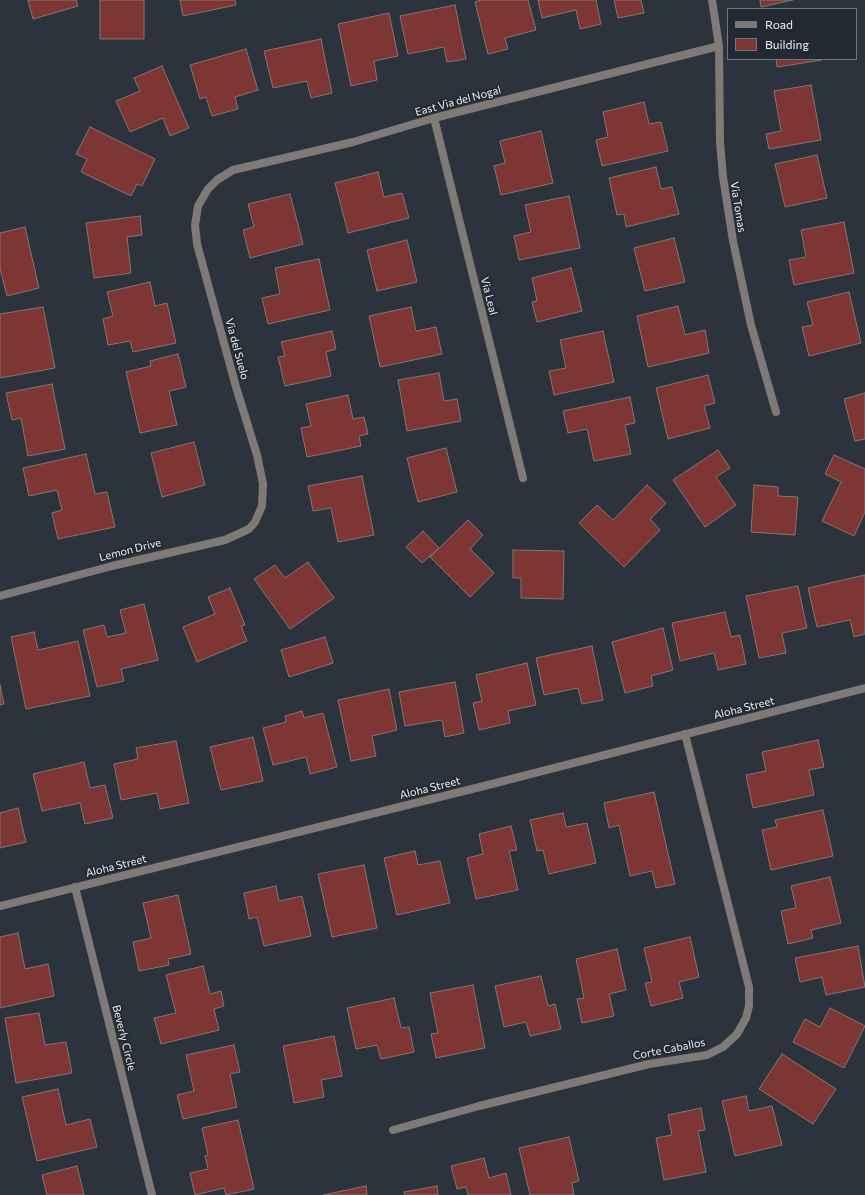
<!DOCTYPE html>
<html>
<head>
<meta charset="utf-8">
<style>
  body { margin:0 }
  #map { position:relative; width:865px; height:1195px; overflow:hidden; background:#2c333c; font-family:Commissioner,sans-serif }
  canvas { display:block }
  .legend { position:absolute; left:727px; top:8px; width:130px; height:52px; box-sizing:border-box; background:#222932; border:1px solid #727880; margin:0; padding:5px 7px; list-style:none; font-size:12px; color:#ebeff5 }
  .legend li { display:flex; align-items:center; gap:8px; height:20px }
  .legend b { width:20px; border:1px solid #727880 }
</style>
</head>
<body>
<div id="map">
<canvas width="865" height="1195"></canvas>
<ul class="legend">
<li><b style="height:5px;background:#7e7b76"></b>Road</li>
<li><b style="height:11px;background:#7d3634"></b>Building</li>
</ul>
</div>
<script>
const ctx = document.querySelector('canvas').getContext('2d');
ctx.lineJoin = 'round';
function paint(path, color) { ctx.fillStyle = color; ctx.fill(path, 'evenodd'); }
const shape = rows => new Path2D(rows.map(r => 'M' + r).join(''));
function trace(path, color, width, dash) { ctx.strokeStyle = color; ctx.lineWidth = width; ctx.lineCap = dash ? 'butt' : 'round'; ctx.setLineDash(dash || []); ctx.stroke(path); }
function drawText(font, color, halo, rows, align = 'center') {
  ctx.font = font + ' Commissioner,sans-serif'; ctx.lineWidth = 3.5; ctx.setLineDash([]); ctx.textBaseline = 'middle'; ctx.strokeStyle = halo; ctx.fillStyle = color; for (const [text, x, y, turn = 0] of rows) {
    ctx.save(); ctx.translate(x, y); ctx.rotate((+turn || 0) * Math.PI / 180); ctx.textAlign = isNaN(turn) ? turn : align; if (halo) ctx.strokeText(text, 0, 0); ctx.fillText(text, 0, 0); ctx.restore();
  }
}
const building = shape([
  [28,0,76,0,78,6,33,19,28,0],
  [100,0,144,0,144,39,100,39,100,0],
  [180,0,235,0,236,5,183,16,180,0],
  [481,0,528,0,536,30,505,38,508,49,488,54,475,2,481,0],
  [538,0,596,0,601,24,580,29,576,10,542,18,538,0],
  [614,0,641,0,644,13,618,18,614,0],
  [760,0,793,0,761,7,760,0],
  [455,5,466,59,447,62,444,47,408,54,400,16,455,5],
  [389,13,398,56,374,61,377,80,351,86,338,24,389,13],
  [321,39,332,93,311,98,307,81,273,88,264,51,321,39],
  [246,49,258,90,235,97,238,109,212,116,206,97,200,99,190,65,246,49],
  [776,59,822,59,822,60,777,67,776,59],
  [162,66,189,128,170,136,163,118,130,132,116,101,140,91,134,78,162,66],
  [811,85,821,140,769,149,766,134,781,131,774,91,811,85],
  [644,102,649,124,661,122,668,151,602,166,596,140,608,137,603,112,644,102],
  [90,127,155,159,142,186,137,184,131,196,81,172,87,159,76,154,90,127],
  [541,131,553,183,501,195,494,166,505,163,500,141,541,131],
  [817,155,827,198,785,207,775,164,817,155],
  [656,167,661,189,672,187,679,214,626,227,624,214,617,215,609,178,656,167],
  [378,172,384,197,402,193,409,218,348,233,335,183,378,172],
  [290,194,303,244,250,258,243,230,254,227,248,204,290,194],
  [569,196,580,248,519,260,514,236,531,232,525,205,569,196],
  [140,216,142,235,127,237,131,273,94,278,86,223,140,216],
  [844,222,854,273,794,285,789,260,806,257,801,230,844,222],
  [25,227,39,288,7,296,0,269,0,233,25,227],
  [674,238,685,282,645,291,634,248,674,238],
  [407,240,417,282,377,291,367,250,407,240],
  [319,259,330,310,268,324,262,298,280,294,275,268,319,259],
  [571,268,582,311,537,322,532,302,537,301,532,278,571,268],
  [150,282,155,306,167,303,176,343,133,352,130,341,108,345,103,319,113,316,107,292,150,282],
  [849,292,861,343,809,356,802,327,813,325,807,302,849,292],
  [678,306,685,335,705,330,709,353,648,367,637,316,678,306],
  [43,307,55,368,0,378,0,314,43,307],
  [411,307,416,331,436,327,442,354,380,367,369,316,411,307],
  [332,331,336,349,326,352,331,376,285,386,278,357,285,356,281,342,332,331],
  [603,331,614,382,554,395,549,371,566,368,560,340,603,331],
  [178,354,186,387,169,391,177,425,140,433,126,372,151,366,150,361,178,354],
  [439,373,444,401,457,399,461,421,407,431,398,380,439,373],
  [708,375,715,403,704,406,710,428,668,439,656,388,708,375],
  [52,384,65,449,28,456,21,418,12,420,6,393,52,384],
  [865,393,865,439,855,441,844,399,865,393],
  [348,395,353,419,364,417,368,434,359,436,361,446,307,457,301,428,311,426,306,404,348,395],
  [630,397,635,423,625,425,631,454,594,461,587,429,568,433,563,411,630,397],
  [194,442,205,485,162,497,151,453,194,442],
  [446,448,457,492,418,502,407,458,446,448],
  [718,450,730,468,716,477,736,505,705,527,673,480,718,450],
  [86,454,95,494,107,492,115,527,58,539,52,513,62,510,57,490,29,496,23,468,86,454],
  [834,455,865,469,865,512,854,536,822,521,841,482,825,474,834,455],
  [362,476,374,535,338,542,331,508,313,511,308,486,362,476],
  [647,485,666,503,650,519,660,530,624,567,579,523,597,505,613,520,647,485],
  [754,485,778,487,778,496,798,497,795,535,751,532,754,485],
  [468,520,483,535,470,549,494,573,470,597,430,557,468,520],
  [423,531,439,548,422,563,406,547,423,531],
  [513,550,564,551,563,599,521,598,521,578,513,578,513,550],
  [308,562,334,598,290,629,254,579,275,565,285,578,308,562],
  [865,575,865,634,854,637,850,620,817,627,808,588,865,575],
  [798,586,807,628,782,633,786,653,759,658,746,596,798,586],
  [230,588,245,625,241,626,247,641,197,662,183,627,215,614,208,597,230,588],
  [144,604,158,660,121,669,124,681,97,687,83,630,104,625,107,637,126,633,120,610,144,604],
  [725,612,731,637,740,635,746,664,718,670,714,653,680,661,672,623,725,612],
  [663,628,673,670,651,676,653,686,625,693,612,642,663,628],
  [34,632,38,650,78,641,90,696,26,709,11,637,34,632],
  [325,637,333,663,289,677,281,650,325,637],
  [592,646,603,700,582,704,578,688,544,695,536,658,592,646],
  [527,663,536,705,508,711,510,723,479,730,473,703,482,701,476,675,527,663],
  [455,682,464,733,445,737,442,720,405,726,399,692,455,682],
  [0,685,4,704,0,705,0,685],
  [389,689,397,730,372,736,376,756,351,761,338,700,389,689],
  [302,711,304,718,323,713,337,767,310,774,306,757,273,765,263,728,286,722,285,716,302,711],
  [253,737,263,781,221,790,210,747,253,737],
  [818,740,824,767,809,770,814,795,753,808,746,775,766,771,762,752,818,740],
  [176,741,189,803,160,809,157,793,121,800,114,764,138,759,136,748,176,741],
  [84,762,90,788,105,785,113,818,85,824,80,803,42,811,33,774,84,762],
  [654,792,675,884,656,888,652,871,630,876,619,825,609,828,604,803,654,792],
  [18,808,26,842,0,848,0,813,18,808],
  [823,810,833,856,771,870,762,830,777,827,775,820,823,810],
  [563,813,566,827,587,823,596,863,549,874,543,850,537,851,530,820,563,813],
  [511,826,517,850,509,851,518,890,476,899,467,858,483,854,479,834,511,826],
  [415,851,418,865,440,861,450,903,397,915,384,858,415,851],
  [364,865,377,928,332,937,318,874,364,865],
  [830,877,841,923,811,930,813,938,788,944,781,911,796,908,791,886,830,877],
  [276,886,279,901,302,896,311,936,264,946,257,917,249,919,244,893,276,886],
  [178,895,191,954,168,959,169,965,139,971,133,942,151,938,143,903,178,895],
  [18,933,25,969,48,964,54,996,0,1008,0,937,18,933],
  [690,937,699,977,679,982,683,998,651,1006,645,983,652,982,644,948,690,937],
  [858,946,865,987,826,995,822,977,800,982,795,958,858,946],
  [617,949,626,990,609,994,614,1016,582,1023,577,999,584,998,576,959,617,949],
  [203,966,210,994,221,991,224,1006,214,1009,219,1030,161,1044,154,1018,176,1013,166,975,203,966],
  [541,976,548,1006,555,1004,561,1029,530,1036,526,1022,504,1027,495,986,541,976],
  [473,985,485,1048,436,1058,431,1034,438,1033,430,993,473,985],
  [394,998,401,1028,409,1027,414,1052,381,1059,377,1045,356,1049,347,1008,394,998],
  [830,1008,865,1026,844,1068,793,1042,805,1019,820,1027,830,1008],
  [39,1013,45,1045,66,1042,72,1073,16,1083,5,1018,39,1013],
  [334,1036,342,1076,321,1080,324,1097,294,1103,283,1046,334,1036],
  [234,1045,240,1072,230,1074,237,1107,183,1119,177,1095,194,1091,186,1055,234,1045],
  [782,1054,836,1089,813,1124,759,1089,782,1054],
  [58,1089,66,1125,90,1119,97,1147,37,1161,22,1097,58,1089],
  [746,1096,749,1111,772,1106,782,1145,735,1156,722,1101,746,1096],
  [701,1108,705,1130,698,1131,706,1172,664,1180,656,1138,672,1135,668,1115,701,1108],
  [238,1120,254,1189,226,1195,224,1188,195,1195,190,1173,208,1169,205,1156,208,1155,202,1128,238,1120],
  [569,1137,579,1181,572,1183,574,1195,530,1195,519,1148,569,1137],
  [484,1158,489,1178,506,1173,511,1195,468,1195,466,1187,457,1189,451,1166,484,1158],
  [77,1166,84,1195,47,1195,42,1175,77,1166],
  [366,1186,367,1195,323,1195,366,1186],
  [437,1186,438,1195,405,1195,404,1192,437,1186]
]);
const minor = shape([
  [712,0,719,46,720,142,723,177,733,241,751,325,776,412],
  [434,118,523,478],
  [0,596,112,566,225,540,249,529,255,522,262,506,263,484,257,455,236,387,197,244,195,225,198,206,208,189,217,180,233,170,353,142,434,118,719,46],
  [75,887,152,1195],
  [0,906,484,786,865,688],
  [393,1130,479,1106,649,1064,707,1055,723,1047,737,1034,746,1018,749,1006,749,987,685,734]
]);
const streetNames = [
  ["East Via del Nogal",458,101,-15],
  ["Via Tomas",738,207,81],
  ["Via Leal",489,296,76],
  ["Via del Suelo",237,349,75],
  ["Lemon Drive",130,550,-14],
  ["Aloha Street",744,708,-14],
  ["Aloha Street",430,788,-14],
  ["Aloha Street",116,866,-14],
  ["Beverly Circle",124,1038,76],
  ["Corte Caballos",669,1049,-11]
];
paint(building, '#7d3634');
trace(building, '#857674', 1);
trace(minor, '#7e7b76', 8);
drawText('11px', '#ebeff5', '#222932', streetNames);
</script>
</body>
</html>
